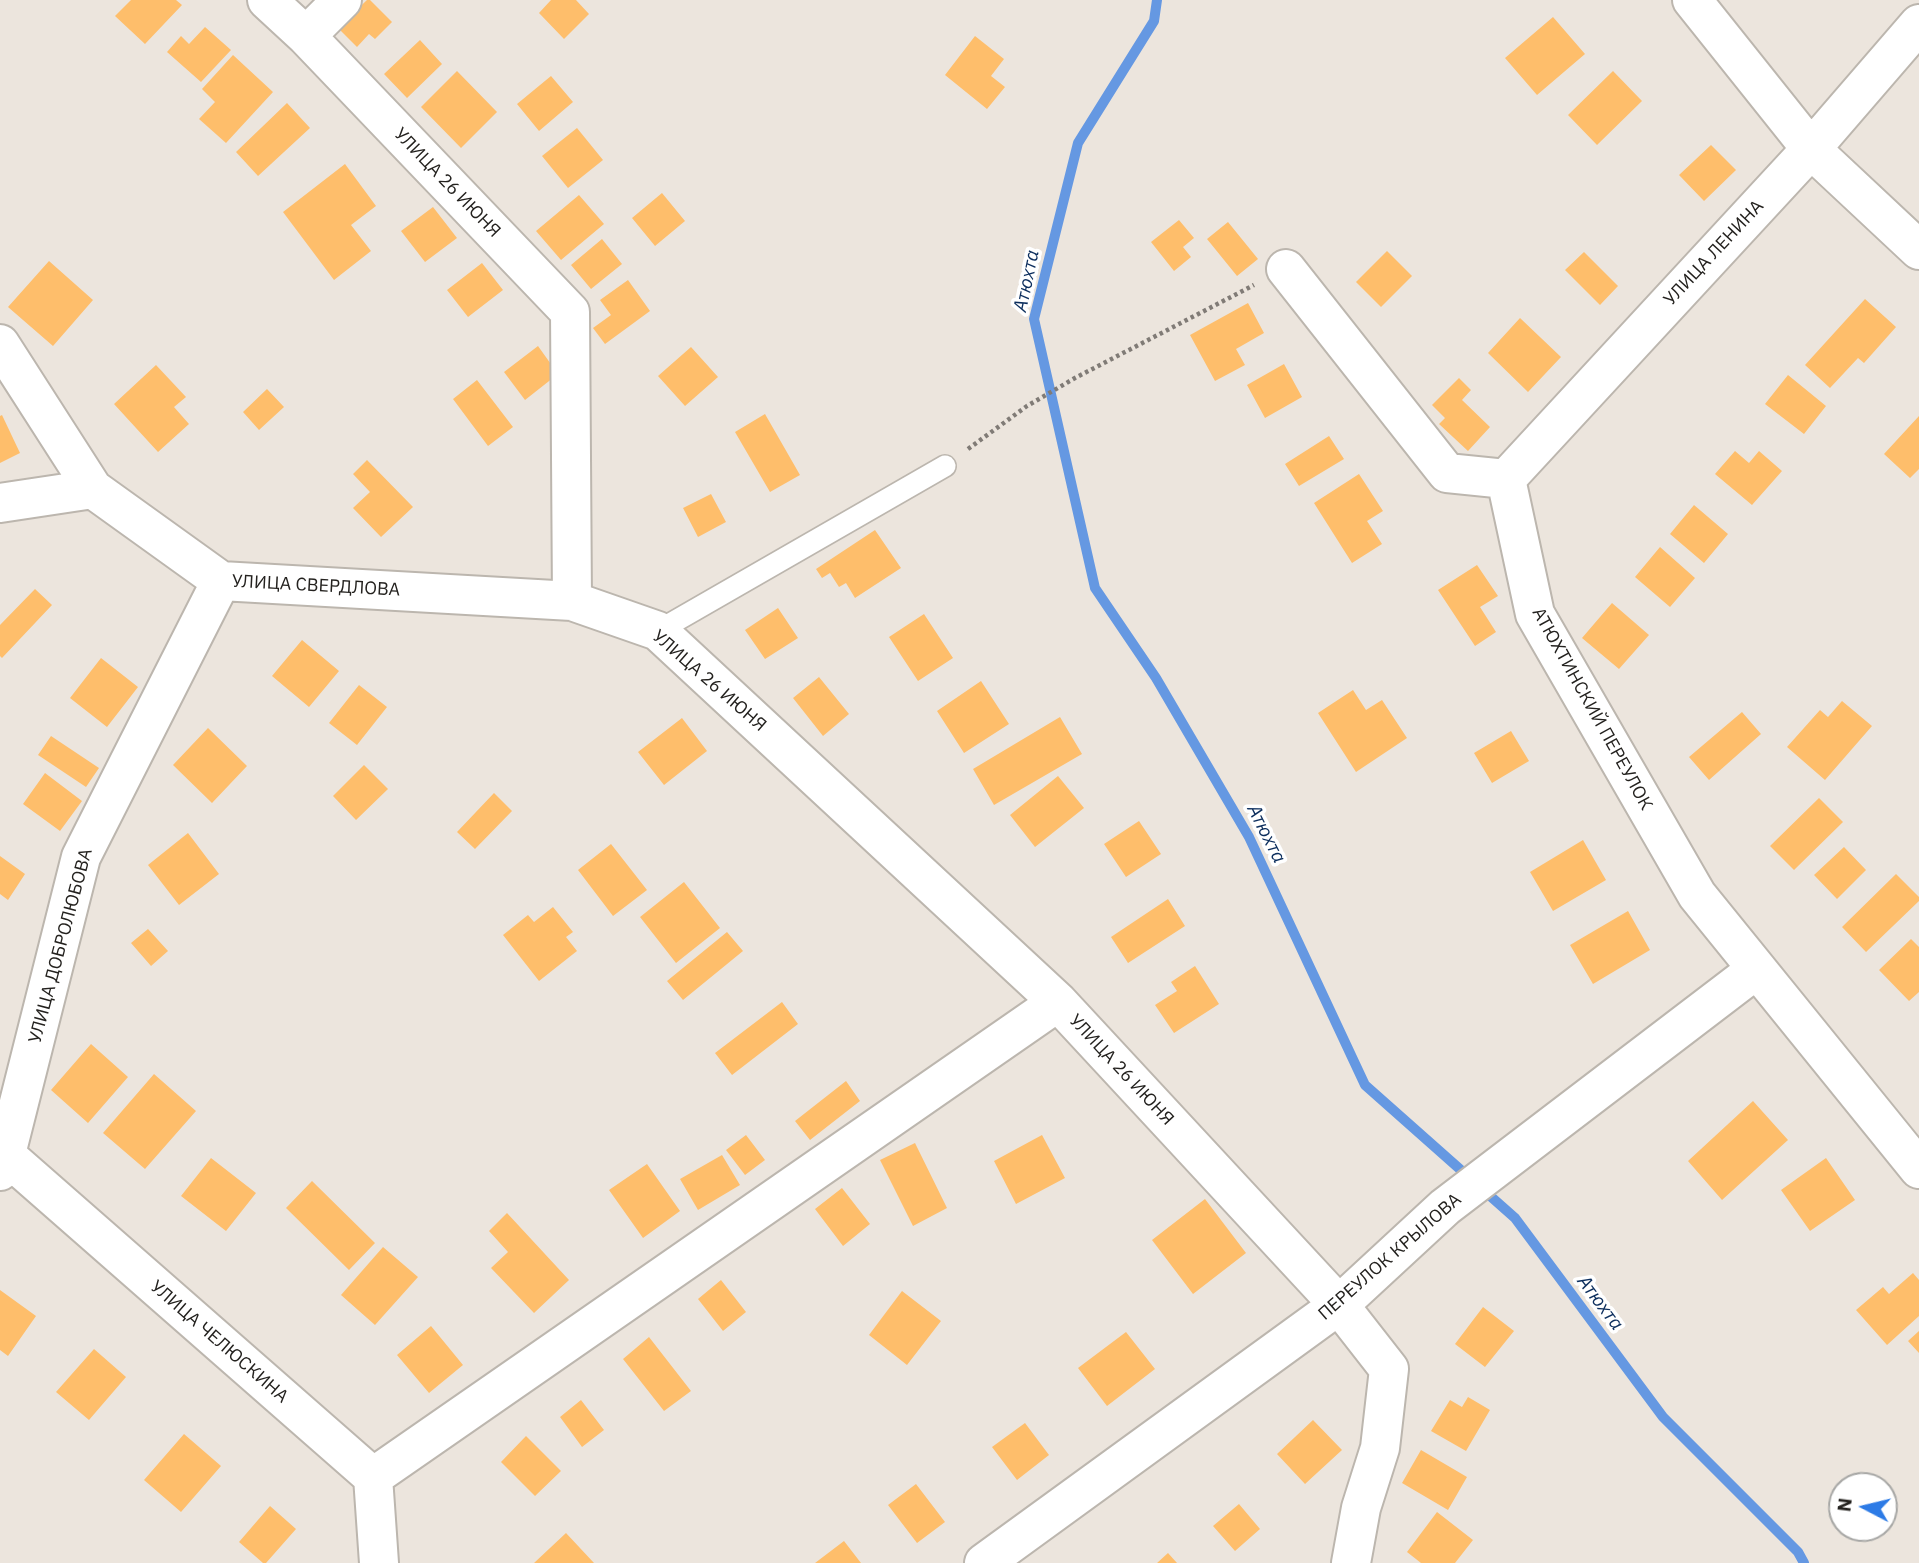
<!DOCTYPE html>
<html>
<head>
<meta charset="utf-8">
<style>
  body { margin:0 }
  #map { position:relative; width:1919px; height:1563px; overflow:hidden; background:#ece5dd; font-family:"IBM Plex Sans",sans-serif }
  canvas { display:block }
  .north { position:absolute; left:1828px; top:1472px; width:70px; height:70px; box-sizing:border-box; background:#fff; border:2px solid #a7a7a5; border-radius:50%; rotate:277deg; font-size:19px; font-weight:700; line-height:28px; text-align:center; color:#24221f }
  .north::after { content:''; display:block; margin:auto; width:24px; height:32px; background:#2d7be6; clip-path:polygon(50% 0,100% 100%,50% 72%,0 100%) }
</style>
</head>
<body>
<div id="map">
<canvas width="1919" height="1563"></canvas>
<div class="north">N</div>
</div>
<script>
const ctx = document.querySelector('canvas').getContext('2d');
ctx.lineJoin = 'round';
const shape = rows => new Path2D(rows.map(r => 'M' + r).join(''));
function trace(path, color, width, dash) { ctx.strokeStyle = color; ctx.lineWidth = width; ctx.lineCap = dash ? 'butt' : 'round'; ctx.setLineDash(dash || []); ctx.stroke(path); }
function paint(path, color) { ctx.fillStyle = color; ctx.fill(path, 'evenodd'); }
function drawText(font, color, halo, rows, align = 'center') {
  ctx.font = font + ' "IBM Plex Sans",sans-serif'; ctx.lineWidth = 7; ctx.setLineDash([]); ctx.textBaseline = 'middle'; ctx.strokeStyle = halo; ctx.fillStyle = color; for (const [text, x, y, turn = 0] of rows) {
    ctx.save(); ctx.translate(x, y); ctx.rotate((+turn || 0) * Math.PI / 180); ctx.textAlign = isNaN(turn) ? turn : align; if (halo) ctx.strokeText(text, 0, 0); ctx.fillText(text, 0, 0); ctx.restore();
  }
}
const stream = shape([
  [1157,0,1154,21,1078,143,1034,319,1095,588,1156,678,1249,837,1365,1085,1515,1218,1663,1417,1798,1552,1804,1563]
]);
const building = shape([
  [131,0,176,0,182,5,145,44,115,16],
  [367,0,370,0,392,22,375,39,369,34,357,47,338,28],
  [551,0,576,0,589,14,564,39,539,13],
  [1553,17,1585,54,1537,95,1505,58],
  [205,27,231,50,201,82,167,52,181,36,189,44],
  [975,36,1004,59,991,76,1005,87,987,109,945,75],
  [420,40,442,64,407,98,384,74],
  [233,55,273,92,226,143,199,119,215,102,202,89],
  [457,71,497,112,461,148,421,107],
  [1613,71,1642,101,1597,145,1568,115],
  [551,76,573,102,539,131,517,104],
  [287,103,310,128,258,176,236,152],
  [577,128,603,160,568,188,542,156],
  [1711,145,1736,170,1704,201,1679,175],
  [345,164,376,206,351,225,371,251,334,280,283,212],
  [662,193,685,221,655,246,632,218],
  [579,195,604,224,561,260,536,231],
  [433,207,457,238,425,262,401,231],
  [1179,220,1194,238,1183,247,1191,257,1174,271,1151,242],
  [1228,222,1258,259,1237,276,1207,239],
  [602,239,622,264,591,289,571,265],
  [1387,251,1412,276,1381,307,1356,282],
  [1584,252,1618,286,1600,305,1565,270],
  [49,261,93,300,53,346,8,307],
  [482,263,503,290,468,317,447,290],
  [628,280,650,311,605,344,593,328,611,315,600,300],
  [1865,299,1896,327,1864,363,1858,358,1830,388,1805,365],
  [1248,303,1264,333,1236,349,1245,365,1215,381,1190,335],
  [1520,318,1561,357,1528,392,1488,353],
  [538,346,558,374,525,400,504,372],
  [691,347,718,377,685,406,658,376],
  [1284,364,1302,397,1265,418,1247,385],
  [156,365,186,397,174,407,189,424,158,452,114,404],
  [1788,375,1826,406,1804,434,1765,404],
  [1459,378,1471,390,1462,400,1490,427,1468,451,1439,424,1445,418,1432,405],
  [477,380,513,427,488,446,453,399],
  [267,389,284,407,259,430,243,412],
  [765,414,800,475,770,492,735,432],
  [2,415,20,453,0,463,0,416],
  [1919,416,1919,469,1910,478,1884,454],
  [1329,436,1344,459,1299,486,1285,464],
  [1735,451,1749,463,1759,451,1782,471,1752,505,1715,474],
  [367,460,413,507,381,537,353,508,370,492,353,474],
  [1359,474,1383,511,1367,521,1382,544,1352,563,1314,503],
  [711,494,726,522,698,537,683,508],
  [1694,505,1728,534,1704,563,1670,534],
  [875,530,901,568,855,598,846,583,839,587,830,573,822,578,816,569],
  [1660,547,1695,578,1670,607,1635,577],
  [1477,565,1498,596,1480,607,1496,632,1475,646,1438,590],
  [35,589,52,605,2,658,0,656,0,625],
  [1612,603,1649,635,1619,669,1582,638],
  [778,608,798,638,765,659,745,630],
  [924,614,953,658,918,681,889,637],
  [302,640,339,671,309,707,272,676],
  [101,658,138,687,107,727,70,698],
  [819,677,849,714,823,736,793,698],
  [981,681,1009,724,964,753,937,711],
  [359,685,387,707,357,745,329,723],
  [1353,690,1366,710,1382,700,1407,738,1356,772,1318,713],
  [1842,701,1872,726,1825,780,1787,747,1820,710,1828,717],
  [1742,712,1761,734,1709,780,1689,757],
  [1060,717,1082,754,994,805,973,769],
  [682,718,707,751,664,785,638,752],
  [208,728,247,766,212,803,173,765],
  [1511,731,1529,761,1492,783,1474,753],
  [51,736,99,768,86,787,38,755],
  [364,765,388,789,356,820,333,796],
  [45,773,82,801,60,831,23,804],
  [1058,776,1084,808,1035,847,1010,815],
  [494,793,512,811,475,849,457,832],
  [1819,798,1843,822,1794,870,1770,846],
  [1139,821,1161,854,1126,877,1104,844],
  [188,833,219,874,179,905,148,865],
  [1583,840,1606,880,1553,911,1530,872],
  [611,844,647,890,613,916,578,870],
  [1844,847,1866,870,1837,899,1814,875],
  [0,856,25,874,8,900,0,894],
  [1896,874,1919,897,1919,901,1866,952,1842,927],
  [684,882,720,928,676,963,640,917],
  [1168,899,1185,926,1128,963,1111,937],
  [553,907,573,932,566,937,577,951,539,981,503,935,528,915,534,922],
  [1628,911,1650,950,1593,984,1570,945],
  [148,929,168,951,151,966,131,943],
  [727,932,743,951,683,1000,667,981],
  [1911,939,1919,947,1919,992,1909,1001,1879,970],
  [1195,966,1219,1004,1174,1033,1155,1005,1177,991,1171,982],
  [782,1002,798,1024,732,1075,715,1053],
  [91,1044,128,1077,88,1123,51,1090],
  [154,1074,196,1111,145,1169,103,1133],
  [846,1081,860,1101,810,1140,795,1121],
  [1753,1101,1788,1140,1722,1200,1688,1161],
  [746,1135,765,1160,745,1175,726,1150],
  [1042,1135,1065,1178,1016,1204,994,1161],
  [915,1143,947,1208,913,1226,880,1160],
  [722,1155,740,1185,698,1210,680,1179],
  [211,1158,256,1193,226,1231,181,1196],
  [1826,1158,1855,1200,1810,1231,1781,1190],
  [647,1164,680,1211,643,1238,609,1190],
  [312,1181,375,1243,349,1270,286,1208],
  [842,1188,870,1224,843,1246,815,1209],
  [1205,1199,1246,1253,1193,1294,1152,1240],
  [507,1213,569,1280,534,1313,491,1268,508,1252,489,1231],
  [383,1247,418,1277,375,1325,341,1295],
  [1913,1273,1919,1280,1919,1316,1887,1345,1856,1310,1883,1287,1889,1294],
  [721,1280,746,1312,723,1331,698,1299],
  [0,1290,36,1316,8,1356,0,1350],
  [902,1291,941,1321,907,1365,869,1335],
  [1483,1307,1514,1331,1485,1367,1455,1344],
  [431,1326,463,1365,429,1393,397,1355],
  [1919,1331,1919,1353,1908,1341],
  [1126,1332,1155,1369,1107,1406,1078,1368],
  [649,1337,691,1391,664,1411,623,1359],
  [94,1349,126,1377,89,1420,56,1392],
  [1468,1397,1490,1410,1466,1451,1431,1431,1450,1400,1462,1407],
  [581,1400,604,1430,582,1447,560,1417],
  [1313,1420,1342,1450,1305,1484,1277,1454],
  [1025,1423,1049,1455,1017,1480,992,1447],
  [184,1434,221,1466,181,1512,144,1480],
  [526,1436,561,1471,535,1496,501,1462],
  [1421,1450,1467,1477,1448,1510,1402,1483],
  [916,1484,945,1522,917,1543,888,1505],
  [1239,1504,1260,1529,1235,1551,1213,1526],
  [270,1506,296,1529,266,1563,263,1563,239,1542],
  [1437,1512,1473,1540,1455,1563,1421,1563,1407,1552],
  [566,1533,594,1563,534,1563],
  [844,1541,861,1563,815,1563],
  [1168,1553,1177,1563,1157,1563]
]);
const path = shape([
  [968,449,1027,406,1075,378,1254,285]
]);
const service = shape([
  [658,631,945,466]
]);
const minor = shape([
  [267,0,306,36,570,312,572,601,658,631,1058,1002,1339,1305,1389,1369,1380,1448,1361,1508,1351,1563],
  [1692,0,1811,149,1919,250],
  [306,36,342,0],
  [1286,269,1447,473,1506,479,1535,614,1697,895,1919,1169],
  [0,344,93,489,221,581,572,601],
  [1506,479,1811,149,1919,24],
  [0,503,93,489],
  [0,1150,373,1477,379,1563],
  [0,1171,6,1154,81,857,221,581],
  [373,1477,1058,1002],
  [984,1563,1339,1305,1445,1207,1757,969]
]);
const streetNames = [
  ["УЛИЦА 26 ИЮНЯ",447,183,46],
  ["УЛИЦА ЛЕНИНА",1714,253,-47],
  ["УЛИЦА СВЕРДЛОВА",316,586,3],
  ["УЛИЦА 26 ИЮНЯ",709,681,41],
  ["АТЮХТИНСКИЙ ПЕРЕУЛОК",1592,709,61],
  ["УЛИЦА ДОБРОЛЮБОВА",61,946,-75],
  ["УЛИЦА 26 ИЮНЯ",1121,1070,47],
  ["ПЕРЕУЛОК КРЫЛОВА",1390,1257,-41],
  ["УЛИЦА ЧЕЛЮСКИНА",219,1342,41]
];
const waterNames = [
  ["Атюхта",1027,281,-78],
  ["Атюхта",1266,834,63],
  ["Атюхта",1600,1303,53]
];
trace(stream, '#6598e2', 10);
paint(building, '#febe6b');
trace(service, '#bcb6ae', 24);
trace(minor, '#bcb6ae', 42);
trace(path, '#807b76', 4.5, [3.5, 3.5]);
trace(service, '#fff', 21);
trace(minor, '#fff', 38);
drawText('18px', '#24221f', '#fff', streetNames);
drawText('italic 19px', '#0c2e5d', '#fff', waterNames);
</script>
</body>
</html>
